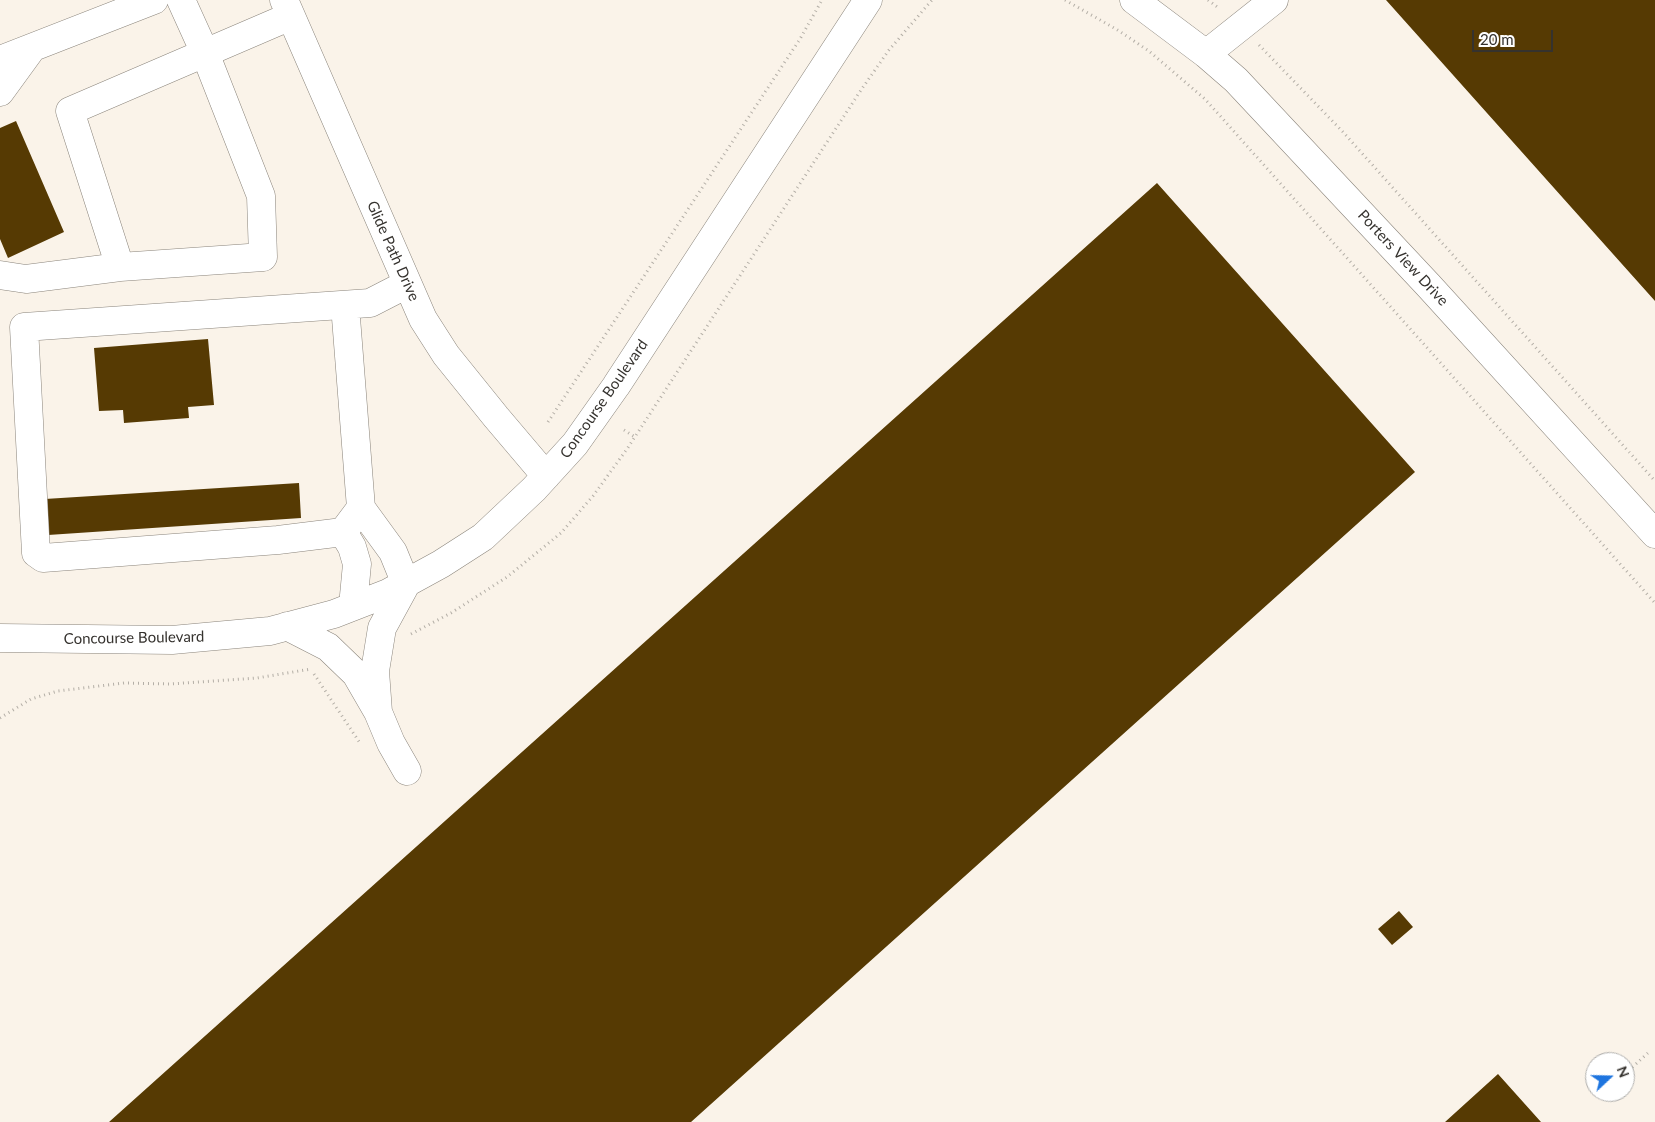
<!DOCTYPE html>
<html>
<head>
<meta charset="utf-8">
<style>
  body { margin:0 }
  #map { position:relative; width:1655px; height:1122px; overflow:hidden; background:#faf3e9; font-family:Lato,sans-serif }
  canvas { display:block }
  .north { position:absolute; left:1585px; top:1052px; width:50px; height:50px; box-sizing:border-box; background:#fff; border:1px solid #aeadab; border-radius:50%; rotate:69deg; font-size:14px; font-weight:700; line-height:20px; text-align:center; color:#35322e }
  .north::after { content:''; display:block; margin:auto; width:18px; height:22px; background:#1e75df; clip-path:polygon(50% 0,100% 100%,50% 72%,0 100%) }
  .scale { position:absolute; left:1472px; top:30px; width:81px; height:22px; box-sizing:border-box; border:2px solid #35322e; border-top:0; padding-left:6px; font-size:15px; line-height:18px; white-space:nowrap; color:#35322e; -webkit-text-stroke:4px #fff; paint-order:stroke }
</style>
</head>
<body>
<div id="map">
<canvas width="1655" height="1122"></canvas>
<div class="north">N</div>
<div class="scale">20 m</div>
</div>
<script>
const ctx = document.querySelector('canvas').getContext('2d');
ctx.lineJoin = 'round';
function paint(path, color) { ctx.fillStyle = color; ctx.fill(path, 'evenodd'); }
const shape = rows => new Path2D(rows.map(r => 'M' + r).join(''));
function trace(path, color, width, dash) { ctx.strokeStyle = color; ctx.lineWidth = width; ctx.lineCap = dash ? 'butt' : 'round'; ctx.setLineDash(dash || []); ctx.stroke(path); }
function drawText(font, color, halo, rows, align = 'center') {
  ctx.font = font + ' Lato,sans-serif'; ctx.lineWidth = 5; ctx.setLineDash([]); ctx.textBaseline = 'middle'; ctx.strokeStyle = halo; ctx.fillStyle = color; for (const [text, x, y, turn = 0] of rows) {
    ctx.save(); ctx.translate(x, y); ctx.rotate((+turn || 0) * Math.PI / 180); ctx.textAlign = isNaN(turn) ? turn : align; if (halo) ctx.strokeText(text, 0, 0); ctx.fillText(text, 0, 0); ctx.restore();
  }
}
const building = shape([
  [1386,0,1655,0,1655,301],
  [16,121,64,232,8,258,0,239,0,128],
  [1157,183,1415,472,691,1122,109,1122],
  [208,339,214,405,188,407,189,418,124,423,123,410,99,411,94,348],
  [299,483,301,518,48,535,45,499],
  [1399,911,1413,927,1392,945,1378,929],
  [1498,1074,1541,1122,1445,1122]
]);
const path = shape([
  [1065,0,1116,29,1149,51,1205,99,1655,603],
  [1208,0,1220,9],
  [1259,45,1343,132,1655,481],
  [548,422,800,39,822,0],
  [624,430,635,437],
  [411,634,451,613,507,577,561,533,593,496,627,449,861,90,889,50,932,0],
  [314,674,360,743],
  [0,718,31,699,58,691,124,683,170,684,257,678,311,669],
  [1625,1074,1649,1052]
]);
const minor = shape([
  [284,0,423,319,446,355,496,417,546,476],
  [1134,0,1206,54,1236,80,1429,286,1655,534],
  [1206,54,1274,0],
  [0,60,154,0],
  [0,92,32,48],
  [120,267,70,111,291,16],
  [0,275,26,279,120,267,263,257,261,196,205,53,181,0],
  [345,305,361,508,343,532,278,540,43,558,36,553,24,327,370,303,407,284],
  [361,508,393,552,406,584,382,628,375,671,378,712],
  [343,532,352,547,357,564,353,606],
  [287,626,328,647,356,674,378,712,391,743,407,771],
  [0,638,172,640,270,631,334,614,388,593,441,564,483,537,534,489,575,444,616,386,868,0]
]);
const streetNames = [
  ["Glide Path Drive",393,251,66],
  ["Porters View Drive",1403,258,47],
  ["Concourse Boulevard",604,399,-55],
  ["Concourse Boulevard",134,638,-1]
];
paint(building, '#563a03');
trace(minor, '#8a847b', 29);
trace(path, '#b3aea6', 3, [1, 4]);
trace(minor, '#fff', 28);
drawText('15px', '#35322e', '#fff', streetNames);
</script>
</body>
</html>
